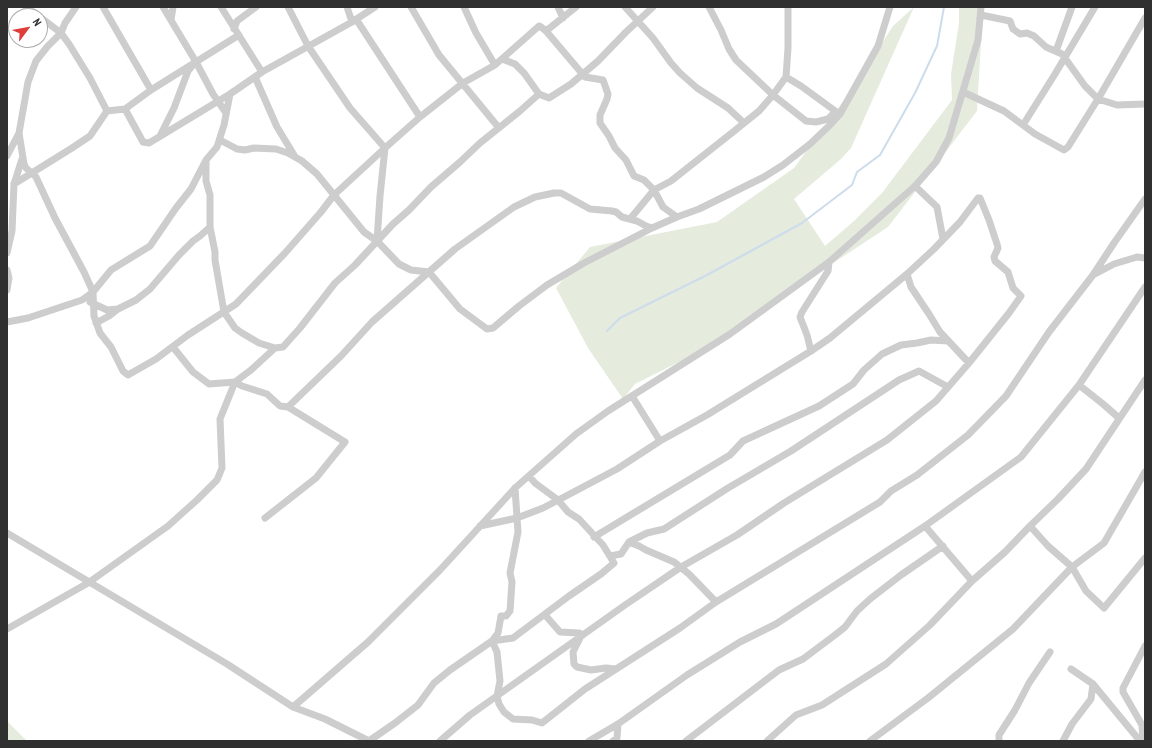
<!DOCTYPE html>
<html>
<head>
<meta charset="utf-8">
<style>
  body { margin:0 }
  #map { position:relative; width:1152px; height:748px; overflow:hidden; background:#fff; font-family:"PT Sans Narrow",sans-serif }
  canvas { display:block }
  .frame { position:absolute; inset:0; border:8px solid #303030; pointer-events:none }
  .north { position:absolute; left:8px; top:8px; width:40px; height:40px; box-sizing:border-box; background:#fff; border:1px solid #acacac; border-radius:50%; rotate:58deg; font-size:11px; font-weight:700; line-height:16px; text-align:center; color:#303030 }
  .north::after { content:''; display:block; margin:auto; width:14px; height:18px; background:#df3d3a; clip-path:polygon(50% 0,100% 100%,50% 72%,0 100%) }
</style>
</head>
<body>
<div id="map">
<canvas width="1152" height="748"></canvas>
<div class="frame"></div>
<div class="north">N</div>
</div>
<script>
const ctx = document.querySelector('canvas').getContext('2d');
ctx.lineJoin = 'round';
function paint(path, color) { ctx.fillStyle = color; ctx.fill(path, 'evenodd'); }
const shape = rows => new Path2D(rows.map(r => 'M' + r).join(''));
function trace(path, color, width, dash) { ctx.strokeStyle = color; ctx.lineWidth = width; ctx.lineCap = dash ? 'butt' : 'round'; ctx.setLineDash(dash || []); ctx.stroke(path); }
const green = shape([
  [914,7,851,148,841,159,794,199,825,246,854,221,882,193,952,100,951,74,959,23,959,7,983,7,977,111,888,227,695,354,635,384,623,399,588,348,556,288,590,247,717,222,794,168,858,81,893,26],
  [7,721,27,741,7,741]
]);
const stream = shape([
  [607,331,620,318,707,275,802,223,852,185,857,172,880,155,915,93,937,46,944,7]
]);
const street = shape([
  [26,7,39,16],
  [76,7,65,23,61,33,47,47,36,61,28,82,19,133,24,164,26,168,36,177,55,218,84,272,93,292,94,316,100,333,111,347,123,371,128,375,156,359,188,335,236,304,285,253,321,212,334,195,385,148,420,117,463,83,495,65,539,26,541,27,546,31,585,77,603,80,608,94,607,99,600,115,600,123,609,136,615,148,626,160,634,176,644,180,654,190,663,207,677,217],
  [103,7,151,90],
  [163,7,196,62,213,94,226,113],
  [221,7,262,72],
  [288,7,308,46,350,108,385,148,380,196,377,241],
  [347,7,352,22],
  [411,7,439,55,499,128],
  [464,7,476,33,495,65],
  [558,7,563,18],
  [625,7,653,38,671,63,680,73,697,88,728,108,744,123],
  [709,7,721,30,729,49,736,60,773,95,806,121,816,122,828,119,835,112],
  [981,15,1010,21,1013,29,1020,34,1027,33,1034,36,1046,47,1062,54,1085,86,1098,99,1117,105,1145,104],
  [40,17,61,33,69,44,90,78,107,111],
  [356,19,420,117],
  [171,20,173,7],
  [234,29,237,21,256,7],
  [546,31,576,7],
  [1056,51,1072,7],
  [502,59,515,64,524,73,539,94],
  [255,77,277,127,294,155],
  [786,77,801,86,838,113],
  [963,92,1004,111,1035,134,1064,150,1068,147,1098,99,1145,18],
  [125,109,143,142,149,143,230,94,262,72,352,22,375,7],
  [107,111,125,109,151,90,239,35],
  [1023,125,1055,74,1095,7],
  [160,136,174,108,188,71,192,66],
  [220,140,237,149,245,150,254,148,276,149,288,153,302,161,317,174,364,232,377,241,399,264,411,270,429,272,460,309,487,329,493,328,519,306,547,285,584,263,652,228,677,217,699,209,764,177,783,165,810,144,830,125,840,114,878,46,890,7],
  [7,156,19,133],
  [206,161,206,181,210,195,210,227,215,252,215,260,224,312,235,328,242,333,259,343,275,348],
  [14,184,72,148,90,136,107,111],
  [915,186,937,207,943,239],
  [630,219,654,190,671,181,733,132,759,111,773,95,786,77,788,48,788,7],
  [7,253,12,231,14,184,22,159],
  [7,270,9,278,7,290],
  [907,274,911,287,929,314,940,332,969,363],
  [1093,275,1114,264,1137,257,1145,258],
  [90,302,107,310,118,309],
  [7,322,28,318,82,300,93,292,111,270,150,246,176,208,191,189,206,160,217,147,224,125,230,94],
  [96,323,109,316,118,309,136,300,150,289,179,255,193,241,200,236,210,227],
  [173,347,193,372,209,384,235,382,242,386,267,394,280,406,288,407,345,442,316,478,265,518],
  [811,351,807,335,800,317,802,312,828,271,829,262],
  [1079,385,1103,404,1119,418],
  [632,396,660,441],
  [288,407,341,356,372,322,455,249,514,207,535,197,554,193,561,193,590,209,612,211,616,212,622,217,637,221,646,226,652,228],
  [925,526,972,581],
  [1030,526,1048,546,1072,567,1086,591,1104,608,1145,558],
  [7,533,227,664,293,707,325,719,369,741],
  [594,537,730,455,743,441,819,406,853,384,864,370,882,354,901,345,917,343,931,340,948,341],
  [629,542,639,546,646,550,674,562,689,574,716,602],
  [610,556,621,554,629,542,647,533,664,529,728,488,791,451,899,380,919,371,948,387],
  [545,615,560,632,579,633,583,635],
  [7,629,88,583,168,526,197,500,217,480,222,468,220,419,235,382,251,370,275,348,283,347,300,328,335,283,355,265,393,224,409,210,431,187,460,162,480,143,520,111,539,94,549,98,571,84,598,61,626,32,653,7],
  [580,638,573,652,574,664,577,667,591,670,606,668,616,669],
  [492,641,497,652,500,681,497,696,499,704,504,712,513,719,532,720,542,723,585,689,680,628,716,602,880,502,891,491,917,475,968,435,1006,396,1049,332,1093,275,1114,243,1145,199],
  [492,641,513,638,569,596,601,574,614,563,603,545,579,519,568,512,558,500,535,483,529,476],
  [1071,669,1093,684,1140,741],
  [293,707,368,642,440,570,515,488,576,434,608,411,730,334,829,262,915,186,936,162,949,138,978,40,981,7],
  [369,741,395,723,418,705,434,683,450,670,492,641,498,633,501,616,506,616,510,611,512,582,510,573,518,532,515,488],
  [440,741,470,715,625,605,681,567,737,535,784,503,887,440,936,401,969,363,1009,313,1021,296,1013,288,1008,272,995,261,994,257,998,248,997,244,989,220,980,198,978,198,960,222,934,249,907,274,830,338,811,351,707,415,660,441,617,469,566,496,543,508,517,518,480,526],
  [589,741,618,724,687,675,740,642,776,624,925,526,1021,457,1079,385,1145,287],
  [613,741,617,738,618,724],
  [686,741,779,670,803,659,835,635,845,627,857,611,870,599,901,575,943,546],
  [767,741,796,715,822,705,886,664,930,625,972,581,1005,552,1030,526,1058,499,1086,469,1145,380],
  [870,741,928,698,1013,629,1072,567,1104,543,1145,472],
  [999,741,999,735,1015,710,1029,683,1050,652],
  [1063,741,1072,724,1091,699,1093,684],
  [1143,741,1142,725,1123,692,1123,688,1145,646]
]);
paint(green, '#e5ecde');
trace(stream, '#ccdceb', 2);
trace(street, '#cdcdcd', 7);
</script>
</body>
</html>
